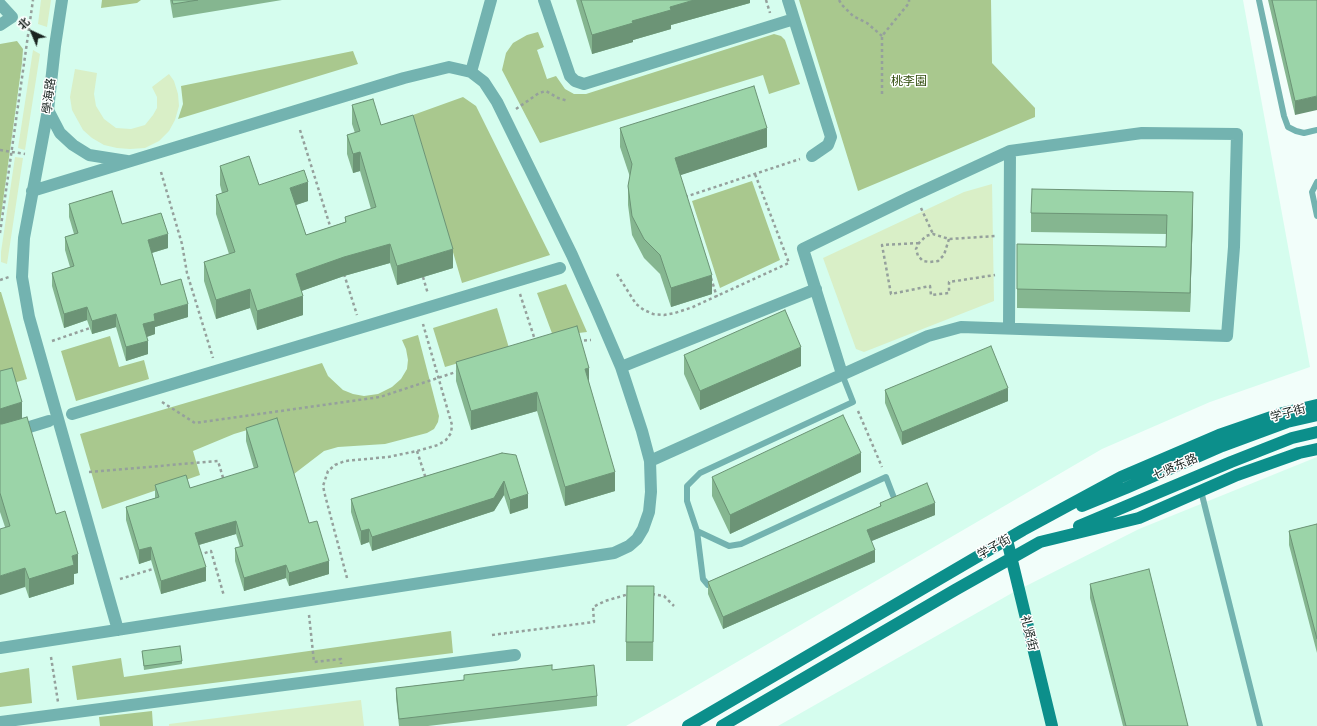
<!DOCTYPE html>
<html>
<head>
<meta charset="utf-8">
<style>
  body { margin:0 }
  #map { position:relative; width:1317px; height:726px; overflow:hidden; background:#f2fefa; font-family:Lato,"Noto Sans SC",sans-serif }
  canvas { display:block }
  .north { position:absolute; left:12px; top:12px; width:40px; height:40px; -webkit-text-stroke:3px #fff; paint-order:stroke; rotate:316deg; font-size:11px; font-weight:700; line-height:16px; text-align:center; color:#192420 }
  .north::after { content:''; display:block; margin:auto; width:14px; height:18px; background:#192420; clip-path:polygon(50% 0,100% 100%,50% 72%,0 100%) }
</style>
</head>
<body>
<div id="map">
<canvas width="1317" height="726"></canvas>
<div class="north">北</div>
</div>
<script>
const ctx = document.querySelector('canvas').getContext('2d');
ctx.lineJoin = 'round';
function paint(path, color) { ctx.fillStyle = color; ctx.fill(path, 'evenodd'); }
const shape = rows => new Path2D(rows.map(r => 'M' + r).join(''));
function trace(path, color, width, dash) { ctx.strokeStyle = color; ctx.lineWidth = width; ctx.lineCap = dash ? 'butt' : 'round'; ctx.setLineDash(dash || []); ctx.stroke(path); }
function drawText(font, color, halo, rows, align = 'center') {
  ctx.font = font + ' Lato,"Noto Sans SC",sans-serif'; ctx.lineWidth = 3; ctx.setLineDash([]); ctx.textBaseline = 'middle'; ctx.strokeStyle = halo; ctx.fillStyle = color; for (const [text, x, y, turn = 0] of rows) {
    ctx.save(); ctx.translate(x, y); ctx.rotate((+turn || 0) * Math.PI / 180); ctx.textAlign = isNaN(turn) ? turn : align; if (halo) ctx.strokeText(text, 0, 0); ctx.fillText(text, 0, 0); ctx.restore();
  }
}
const built = shape([
  [0,0,1243,0,1310,367,1210,402,1102,449,677,697,626,726,0,726],
  [1317,457,1317,726,778,726,1012,593,1139,529]
]);
const green = shape([
  [41,0,51,0,47,27,38,24],
  [33,50,40,54,25,150,18,148],
  [75,69,97,73,94,94,96,106,104,119,116,128,131,129,145,125,153,115,157,108,157,97,152,87,169,74,174,81,178,94,179,106,175,120,169,131,159,141,145,148,130,149,117,148,104,145,92,138,83,130,72,110,70,97],
  [15,157,23,158,7,264,1,262,1,252],
  [992,184,994,301,864,352,856,349,823,258,964,192],
  [361,700,364,726,169,726,169,724]
]);
const forest = shape([
  [102,0,141,0,137,3,101,8],
  [799,0,991,0,992,63,1035,108,1035,117,858,191],
  [538,32,544,47,537,50,547,79,556,76,565,89,574,94,586,94,774,34,781,36,785,40,800,84,769,94,763,75,540,143,502,70,506,53,513,43,527,35],
  [17,41,23,49,22,63,0,223,0,44],
  [353,51,358,64,178,119,183,104,181,86],
  [463,97,476,106,550,255,462,283,413,115],
  [752,181,780,260,720,288,692,201],
  [566,284,587,332,553,336,537,293],
  [0,292,1,292,27,379,0,387],
  [497,308,509,348,445,367,433,328],
  [418,335,439,416,438,422,434,429,427,433,385,444,338,447,324,451,294,474,277,421,234,434,193,451,200,475,102,509,80,434,322,363,328,376,343,390,353,394,364,396,378,394,392,387,401,379,407,369,408,360,406,349,402,340],
  [110,336,119,367,144,360,149,379,76,401,61,351],
  [451,631,453,653,77,700,72,666,121,658,124,677],
  [29,668,32,703,0,707,0,673],
  [152,711,153,726,100,726,99,717]
]);
const path = shape([
  [766,0,770,13],
  [839,0,842,5,853,16,867,23,882,36],
  [882,94,882,36,909,3,909,0],
  [516,109,539,93,546,91,558,98,568,101],
  [300,130,331,229],
  [0,150,25,154],
  [161,172,182,244,187,273,213,358],
  [685,197,800,159],
  [921,208,933,234],
  [0,233,33,0],
  [949,239,944,255,938,261,930,262,923,261,918,256,916,249,919,243,926,236,933,234,949,239,996,236],
  [919,243,882,245,891,294,930,286,931,295,949,293,949,282,995,275],
  [344,274,357,315],
  [617,274,636,304,644,310,653,314,664,315,675,313,693,307,789,263,755,174],
  [423,277,428,294],
  [711,278,717,297],
  [0,280,9,277],
  [520,294,535,340],
  [52,341,90,328],
  [578,341,591,340],
  [162,402,195,423,380,397,459,371],
  [858,411,882,467],
  [417,451,426,479],
  [89,472,218,461,224,481],
  [199,555,211,551,224,596],
  [347,578,325,495,323,486,328,471,335,465,345,461,388,457,417,451,438,445,446,440,451,433,452,425,423,324],
  [120,579,156,568],
  [652,594,664,596,674,606],
  [309,615,314,662,341,659,341,664],
  [492,635,594,622,593,607,605,601,629,594],
  [51,657,58,702]
]);
const lane = shape([
  [1259,0,1284,116,1288,127,1296,131,1304,133,1317,130],
  [1317,182,1312,192,1317,216],
  [1201,491,1260,726],
  [697,531,729,546,741,544,886,477,896,503],
  [715,586,708,585,703,579,697,531,687,501,687,486,700,473,853,402,842,374]
]);
const street = shape([
  [62,0,55,46,48,110,24,238,22,277,29,317,118,630],
  [544,0,570,76,575,81,584,84,794,19],
  [788,0,831,137,828,145,812,156],
  [0,4,12,17,0,25],
  [471,72,491,0],
  [48,110,60,133,73,145,89,155,127,161],
  [1009,328,1010,151],
  [621,367,816,289],
  [72,414,560,268],
  [0,436,49,421],
  [650,461,928,336,961,327,1227,336,1234,247,1237,134,1142,133,1010,151,908,198,803,249,842,374],
  [0,648,614,553,629,546,637,539,643,529,649,512,651,492,650,461,642,431,621,367,597,311,572,255,497,102,484,82,471,72,449,67,404,78,32,191],
  [0,722,515,655]
]);
const secondary = shape([
  [1082,506,1126,488,1222,446,1287,422,1317,415],
  [1079,526,1231,462,1292,438,1317,432],
  [1007,540,1052,726],
  [688,726,1023,530,1121,477,1219,435,1283,413,1317,405],
  [722,726,955,590,1040,542,1139,518,1237,475,1299,453,1317,449]
]);
const wall = shape([
  [170,0,282,0,173,18],
  [576,0,750,0,750,3,671,25,671,29,633,40,633,42,592,54],
  [1268,0,1317,0,1295,115],
  [352,105,381,125,453,268,397,285,390,263,344,276,301,291,303,315,257,330,250,308,216,319,204,281,204,262,229,254,216,214,216,195,222,193,220,185,220,166,259,185,308,201,296,205,306,235,345,222,345,217,371,209,360,171,353,173,347,154,347,135,355,133,352,124],
  [620,128,767,147,680,175,712,294,671,307,660,274,644,258,632,235,628,205,628,186,630,177,620,147],
  [69,204,122,224,168,248,152,253,161,285,188,317,155,327,155,334,147,337,148,354,126,361,116,327,92,334,87,320,64,328,52,286,52,273,70,267,65,250,65,237,74,234,69,217],
  [1193,211,1190,312,1017,308,1017,244,1166,247,1166,234,1031,232,1031,213],
  [684,355,801,366,700,410,684,374],
  [456,362,589,383,615,491,565,506,537,411,471,430,456,381],
  [0,371,22,418,56,514,78,573,74,574,74,584,29,598,0,512],
  [885,390,1008,401,902,445,885,403],
  [246,428,309,523,329,574,289,586,286,578,244,591,235,561,235,548,240,547,236,534,199,545,206,581,161,594,151,560,139,564,126,520,126,507,155,498,155,485,190,488,254,469,246,441],
  [502,453,528,508,510,514,504,495,494,511,372,551,369,542,361,545,351,512,351,499],
  [861,472,730,534,712,496,712,477],
  [880,503,935,515,871,541,875,562,723,629,708,594,708,582,880,506],
  [1317,524,1317,653,1289,545,1289,531],
  [1090,584,1188,726,1123,726,1090,598],
  [654,586,653,661,626,661,626,642],
  [142,651,182,661,182,664,144,670],
  [464,675,597,696,597,706,428,726,399,726,396,698,396,688,464,680]
]);
const shadedWall = shape([
  [694,0,750,0,750,3,671,25,671,29,633,40,633,42,592,54,592,35,670,7],
  [1317,96,1317,110,1295,115,1295,101],
  [767,128,767,147,675,177,675,158],
  [360,152,360,171,353,173,353,154],
  [308,182,308,201,290,207,290,188],
  [1193,192,1193,211,1190,312,1190,293],
  [168,234,168,248,148,254,148,240],
  [390,244,390,263,344,276,296,293,296,274,344,257],
  [453,249,453,268,397,285,397,266],
  [712,275,712,294,671,307,671,288],
  [250,289,250,308,216,319,216,300],
  [303,296,303,315,257,330,257,311],
  [188,304,188,317,155,327,155,334,143,338,143,324,154,314],
  [87,307,87,320,64,328,64,314],
  [116,314,116,327,92,334,92,321],
  [148,341,148,354,126,361,126,347],
  [801,347,801,366,700,410,700,391],
  [589,368,589,387,585,369],
  [1008,388,1008,401,902,445,902,432],
  [537,392,537,411,471,430,471,411],
  [22,402,22,421,0,428,0,409],
  [861,453,861,472,730,534,730,515],
  [615,472,615,491,565,506,565,487],
  [504,481,504,495,494,511,372,551,372,537],
  [528,494,528,508,510,514,510,500],
  [935,503,935,515,867,543,867,530],
  [236,521,236,534,195,546,195,533],
  [369,529,369,542,361,545,361,531],
  [151,547,151,560,139,564,139,550],
  [875,550,875,562,723,629,723,617],
  [78,554,78,573,74,574,74,584,29,598,29,579,72,556],
  [329,561,329,574,289,586,289,573],
  [286,565,286,578,244,591,244,578],
  [206,567,206,581,161,594,161,581],
  [25,568,25,587,0,595,0,576]
]);
const building = shape([
  [172,0,198,0,173,4,172,0],
  [581,0,694,0,670,7,671,10,632,21,633,23,592,35,581,0],
  [1272,0,1317,0,1317,96,1295,101,1272,0],
  [754,86,767,128,675,158,712,275,671,288,660,255,644,239,632,216,628,186,632,164,620,128,754,86],
  [373,99,381,125,413,115,453,249,397,266,390,244,344,257,296,274,303,296,257,311,250,289,216,300,204,262,235,252,216,195,228,191,220,166,249,156,259,185,304,170,308,182,290,188,306,235,346,222,345,217,376,207,360,152,353,154,347,135,360,131,352,105,373,99],
  [1032,189,1193,192,1190,293,1017,289,1017,244,1166,247,1167,215,1031,213,1032,189],
  [112,191,122,224,161,213,168,234,148,240,161,285,181,279,188,304,154,314,155,321,143,324,148,341,126,347,116,314,92,321,87,307,64,314,52,273,74,266,65,237,78,233,69,204,112,191],
  [785,310,801,347,700,391,684,355,785,310],
  [577,326,589,368,585,369,615,472,565,487,537,392,471,411,456,362,577,326],
  [991,346,1008,388,902,432,885,390,991,346],
  [12,368,22,402,0,409,0,371,12,368],
  [843,415,861,453,730,515,712,477,843,415],
  [27,417,56,514,65,511,78,554,72,556,74,565,29,579,25,568,0,576,0,529,10,526,0,493,0,424,2,424,27,417],
  [277,418,309,523,317,521,329,561,289,573,286,565,244,578,235,548,243,546,236,521,195,533,206,567,161,581,151,547,139,550,126,507,159,497,155,485,186,475,190,488,258,467,246,428,277,418],
  [502,453,516,455,528,494,510,500,504,481,494,498,372,537,369,529,361,531,351,499,502,453],
  [927,483,935,503,867,530,875,550,723,617,708,582,881,506,880,503,927,483],
  [1317,524,1317,639,1289,531,1317,524],
  [1149,569,1188,726,1126,726,1090,584,1149,569],
  [627,586,654,586,653,642,626,642,627,586],
  [180,646,182,661,144,666,142,651,180,646],
  [552,665,552,670,594,665,597,696,399,719,396,688,464,680,464,675,552,665]
]);
const parkNames = [
  ["桃李園",909,81]
];
const streetNames = [
  ["學海路",49,96,-83],
  ["学子街",1288,413,-15],
  ["七贤东路",1175,467,-24],
  ["学子街",994,547,-30],
  ["礼贤街",1029,633,76]
];
paint(built, '#d5fdee');
paint(green, '#d9efc7');
paint(forest, '#a9c88e');
trace(path, '#95a09c', 2.5, [3, 3]);
trace(lane, '#73b3b0', 6);
trace(street, '#73b3b0', 12);
trace(secondary, '#0c8f8b', 12);
paint(wall, '#85b690');
paint(shadedWall, '#6c9476');
paint(building, '#9bd4a8');
trace(building, '#6c9476', 1);
drawText('12px', '#324d0f', '#fff', parkNames);
drawText('12px', '#192420', '#fff', streetNames);
</script>
</body>
</html>
